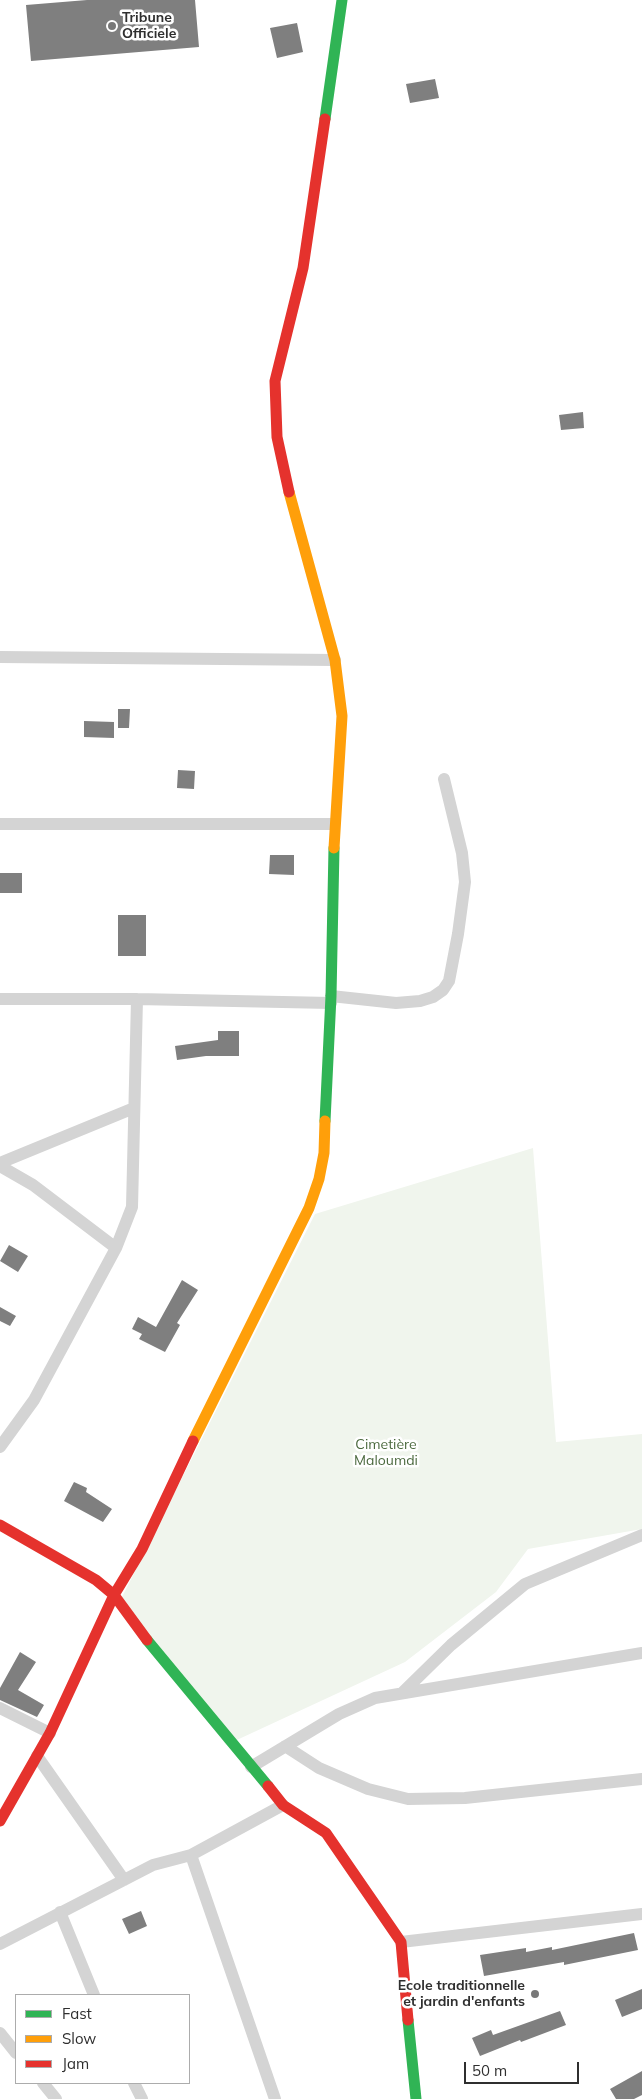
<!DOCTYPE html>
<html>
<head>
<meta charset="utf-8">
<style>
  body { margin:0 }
  #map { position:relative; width:642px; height:2099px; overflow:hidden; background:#fff; font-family:Mulish,sans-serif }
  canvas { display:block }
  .legend { position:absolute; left:15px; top:1994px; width:175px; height:90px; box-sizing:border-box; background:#fff; border:1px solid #acacac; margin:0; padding:6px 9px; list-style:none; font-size:15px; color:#2f2f2f }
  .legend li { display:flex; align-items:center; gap:10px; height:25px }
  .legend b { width:25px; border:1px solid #acacac }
  .scale { position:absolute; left:464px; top:2062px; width:115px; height:22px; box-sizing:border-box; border:2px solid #2f2f2f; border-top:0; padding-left:6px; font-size:15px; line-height:18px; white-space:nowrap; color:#2f2f2f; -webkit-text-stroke:4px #fff; paint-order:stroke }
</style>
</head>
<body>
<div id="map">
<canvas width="642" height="2099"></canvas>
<ul class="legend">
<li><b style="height:6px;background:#30b455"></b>Fast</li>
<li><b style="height:6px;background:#ff9f0a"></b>Slow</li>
<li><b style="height:6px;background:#e5322d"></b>Jam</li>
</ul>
<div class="scale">50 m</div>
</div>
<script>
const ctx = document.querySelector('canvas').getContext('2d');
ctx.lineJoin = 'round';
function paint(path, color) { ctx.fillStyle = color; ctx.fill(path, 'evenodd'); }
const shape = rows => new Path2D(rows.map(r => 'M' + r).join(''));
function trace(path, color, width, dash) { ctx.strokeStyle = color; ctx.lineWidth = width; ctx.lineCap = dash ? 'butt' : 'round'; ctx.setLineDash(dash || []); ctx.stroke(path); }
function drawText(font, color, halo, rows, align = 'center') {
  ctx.font = font + ' Mulish,sans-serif'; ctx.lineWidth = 5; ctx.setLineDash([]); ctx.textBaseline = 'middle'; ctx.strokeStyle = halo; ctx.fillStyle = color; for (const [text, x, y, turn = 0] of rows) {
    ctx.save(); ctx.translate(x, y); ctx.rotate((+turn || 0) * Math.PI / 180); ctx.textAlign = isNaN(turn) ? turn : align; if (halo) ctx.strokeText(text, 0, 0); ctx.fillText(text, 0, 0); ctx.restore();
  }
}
const green = shape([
  [533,1148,556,1442,642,1434,642,1529,528,1549,496,1592,405,1662,226,1745,122,1597,315,1214]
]);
const building = shape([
  [87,0,195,0,199,47,31,61,26,5],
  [297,23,303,52,277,58,270,28],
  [435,79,439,98,410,103,406,84],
  [583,412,584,428,561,430,559,415],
  [118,709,130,709,129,728,118,728],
  [84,721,114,722,114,738,84,737],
  [178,770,195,771,194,789,177,788],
  [270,855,294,855,294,875,269,874],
  [0,873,22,873,22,893,0,893],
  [118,915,146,915,146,956,118,956],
  [218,1031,239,1031,239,1056,206,1056,177,1060,175,1046,218,1040],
  [9,1245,28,1256,18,1272,0,1261],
  [182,1280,198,1290,177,1323,180,1325,165,1352,139,1339,142,1334,132,1329,138,1317,156,1327],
  [0,1307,16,1316,10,1326,0,1321],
  [74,1482,87,1488,86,1492,112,1509,103,1522,64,1501],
  [20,1652,36,1662,18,1690,44,1705,37,1717,0,1700,0,1688],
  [141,1911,147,1926,129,1934,122,1919],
  [634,1933,638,1950,564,1965,564,1962,484,1976,480,1955,526,1948,526,1952,552,1947,552,1950],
  [642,1989,642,2009,622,2017,615,2000],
  [560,2011,566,2025,521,2042,520,2040,480,2056,472,2038,491,2030,493,2035],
  [642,2071,642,2095,634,2099,616,2099,610,2089]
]);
const street = shape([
  [0,657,335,660],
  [0,824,334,824],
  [331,996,396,1003,420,1001,433,997,443,990,449,981,458,934,465,882,462,853,444,779],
  [0,999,137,999,331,1003],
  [0,1163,134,1108],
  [0,1166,33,1185,116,1248],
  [0,1447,34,1400,116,1248,132,1207,137,999],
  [402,1693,451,1645,525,1584,642,1535],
  [0,1708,50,1733],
  [285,1746,319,1768,368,1789,408,1799,465,1798,642,1779],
  [37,1756,124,1880],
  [251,1767,339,1714,375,1698,642,1653],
  [191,1855,275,2099],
  [60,1912,94,1995],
  [401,1942,642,1914],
  [0,1944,153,1865,191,1855,283,1805],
  [0,2033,16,2053],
  [43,2083,56,2099],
  [134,2083,142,2099]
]);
const fast = shape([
  [325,119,342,0],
  [325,1121,331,996,334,848],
  [147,1640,268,1786],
  [408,2020,416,2099]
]);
const slow = shape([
  [289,492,335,660,342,716,334,848],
  [193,1441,309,1208,319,1179,324,1153,325,1121]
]);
const jam = shape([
  [289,492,277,437,275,381,303,268,325,119],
  [0,1525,96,1580,114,1595,147,1640],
  [268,1786,283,1805,326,1833,401,1942,408,2020],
  [0,1821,50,1733,114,1595,142,1549,193,1441]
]);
const markers = [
  [112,26,5,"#787878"],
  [535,1994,5,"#787878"]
];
const poiNames = [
  ["Tribune",122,18],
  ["Officiele",122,34],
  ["Ecole traditionnelle",525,1986,"right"],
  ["et jardin d'enfants",525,2002,"right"]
];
const parkNames = [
  ["Cimetière",386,1445],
  ["Maloumdi",386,1461]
];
paint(green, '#f0f5ed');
paint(building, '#7f7f7f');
trace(street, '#d4d4d4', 12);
trace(fast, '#30b455', 11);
trace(slow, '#ff9f0a', 11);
trace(jam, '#e5322d', 11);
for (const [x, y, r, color] of markers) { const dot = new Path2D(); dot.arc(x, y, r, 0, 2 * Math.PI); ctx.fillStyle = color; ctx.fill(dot); trace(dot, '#fff', 2); }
drawText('bold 14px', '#2f2f2f', '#fff', poiNames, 'left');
drawText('14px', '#4b693e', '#fff', parkNames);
</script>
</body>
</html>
